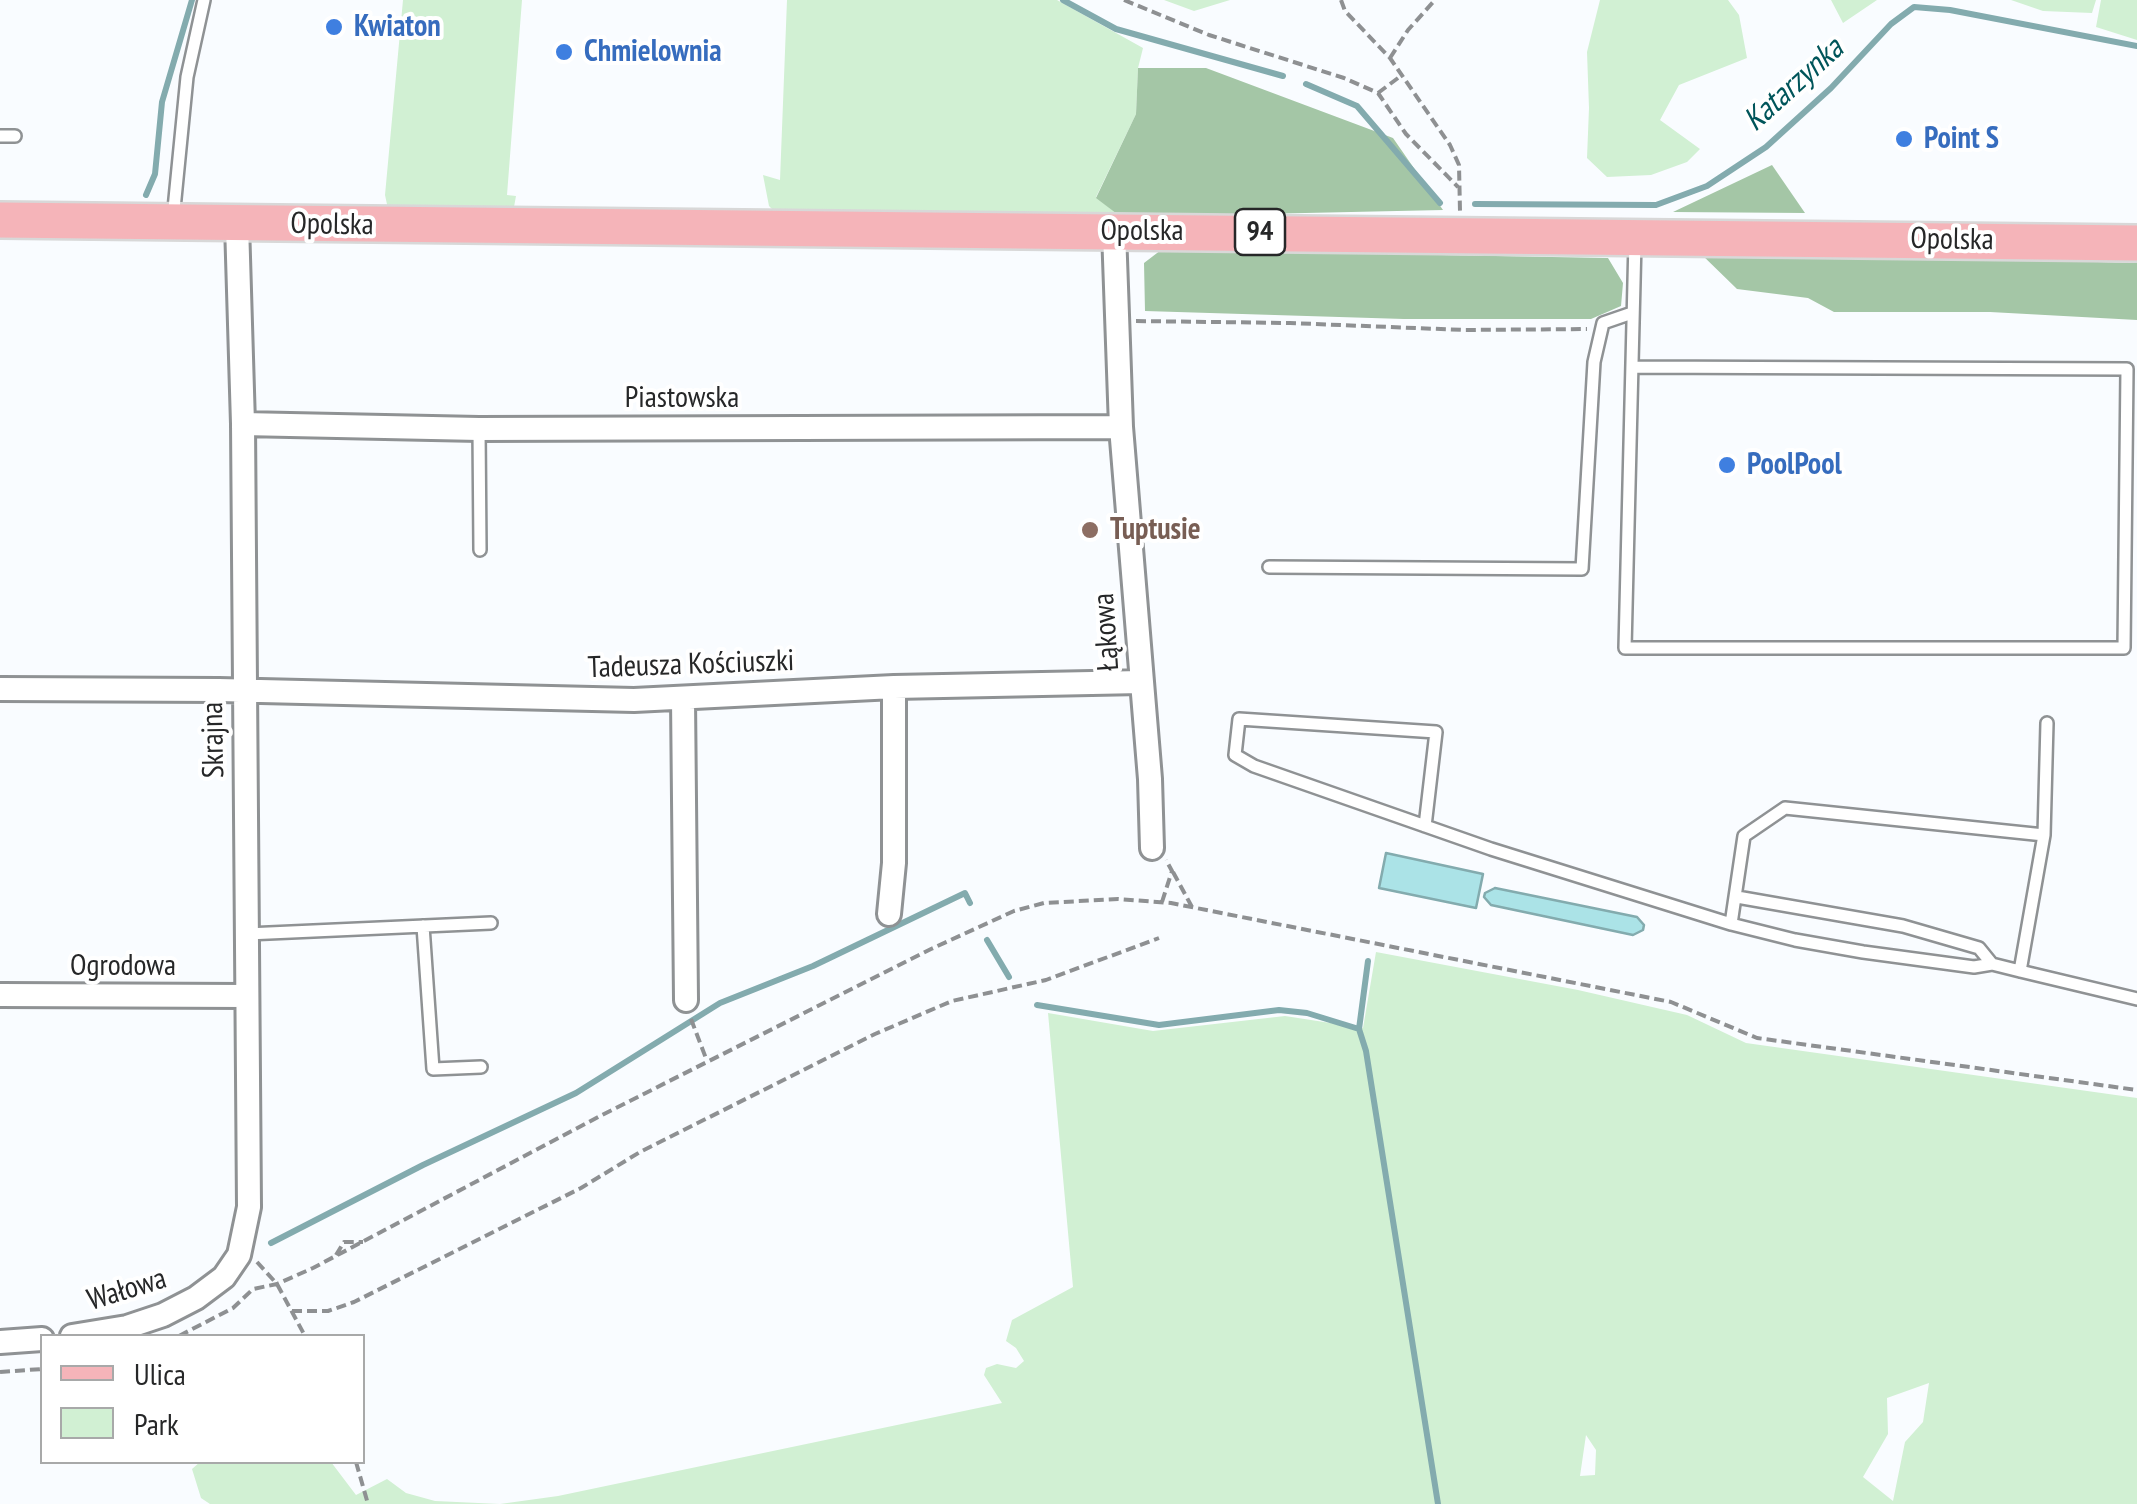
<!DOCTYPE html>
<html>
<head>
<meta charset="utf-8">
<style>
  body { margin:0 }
  #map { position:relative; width:2137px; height:1504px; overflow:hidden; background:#f9fcff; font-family:"PT Sans Narrow",sans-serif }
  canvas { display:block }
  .legend { position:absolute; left:40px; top:1334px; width:325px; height:130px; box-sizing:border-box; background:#fff; border:2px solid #a8a9a9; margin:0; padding:12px 18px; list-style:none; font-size:30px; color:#262728 }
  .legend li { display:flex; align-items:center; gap:20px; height:50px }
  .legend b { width:50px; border:2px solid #a8a9a9 }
</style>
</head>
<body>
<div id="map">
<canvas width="2137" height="1504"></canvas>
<ul class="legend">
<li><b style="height:12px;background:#f5b4b9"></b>Ulica</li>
<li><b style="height:28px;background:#d1f0d3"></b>Park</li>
</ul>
</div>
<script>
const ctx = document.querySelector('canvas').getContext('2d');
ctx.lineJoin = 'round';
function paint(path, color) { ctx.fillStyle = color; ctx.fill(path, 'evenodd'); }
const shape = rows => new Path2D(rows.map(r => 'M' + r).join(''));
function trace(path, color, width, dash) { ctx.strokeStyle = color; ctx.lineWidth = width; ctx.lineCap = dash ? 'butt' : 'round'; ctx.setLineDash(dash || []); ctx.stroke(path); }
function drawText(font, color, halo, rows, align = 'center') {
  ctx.font = font + ' "PT Sans Narrow",sans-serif'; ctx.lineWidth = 8; ctx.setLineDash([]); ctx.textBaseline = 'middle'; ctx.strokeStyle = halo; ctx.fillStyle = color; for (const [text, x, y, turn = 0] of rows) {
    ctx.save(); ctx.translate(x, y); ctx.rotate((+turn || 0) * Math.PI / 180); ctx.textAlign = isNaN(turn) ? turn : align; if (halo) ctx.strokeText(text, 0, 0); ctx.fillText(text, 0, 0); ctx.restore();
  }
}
const green = shape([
  [403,0,522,0,507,195,516,196,514,207,388,209,385,195],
  [787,0,1057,0,1143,48,1138,68,1136,114,1096,197,1121,217,776,213,769,206,763,175,780,180],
  [1164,0,1230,0,1194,11],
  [1600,0,1728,0,1739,15,1747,58,1679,85,1660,120,1700,149,1687,162,1651,175,1607,177,1587,158,1589,108,1587,52],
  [1831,0,1877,0,1843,23],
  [2011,0,2096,0,2092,13,2043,11],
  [2101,0,2137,0,2137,40,2096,27],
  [1376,952,1578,990,1687,1015,1746,1043,2137,1098,2137,1504,210,1504,201,1498,192,1469,200,1462,331,1462,356,1495,387,1479,406,1493,435,1501,500,1504,558,1496,1002,1403,984,1375,986,1368,997,1364,1016,1368,1024,1361,1016,1348,1006,1341,1012,1320,1073,1287,1048,1013,1153,1031,1285,1016,1363,1028],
  [1929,1383,1923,1422,1905,1442,1893,1501,1863,1477,1888,1434,1887,1398],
  [1586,1435,1596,1450,1595,1475,1580,1476]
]);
const forest = shape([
  [1138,68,1206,68,1393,138,1443,210,1121,217,1096,198,1136,114],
  [1772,165,1805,213,1673,212],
  [1161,250,1608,258,1623,283,1621,306,1591,319,1404,319,1145,311,1144,263],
  [1699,252,2137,263,2137,320,1990,312,1834,312,1808,298,1737,289]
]);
const water = shape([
  [1386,853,1483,874,1476,908,1379,888,1386,853],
  [1495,888,1637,917,1644,925,1643,930,1633,935,1491,905,1484,897,1485,893,1495,888]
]);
const stream = shape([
  [1063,0,1116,29,1283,76],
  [1306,84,1357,106,1440,203],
  [146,195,155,174,162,102,192,0],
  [1475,204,1656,205,1707,186,1766,147,1831,88,1891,24,1914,7,1950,10,2137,46],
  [987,940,1009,977],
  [1368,961,1359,1029,1366,1051,1438,1504],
  [1037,1005,1159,1025,1279,1010,1307,1013,1359,1029],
  [271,1243,423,1165,576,1093,720,1003,813,966,965,893,970,903]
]);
const path = shape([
  [1124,0,1209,35,1344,78,1378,93,1406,134,1458,187],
  [1341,0,1345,11,1390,58,1450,145,1459,165,1460,211],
  [1390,58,1408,30,1435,0],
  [1378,93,1402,75],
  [1136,321,1290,323,1465,330,1587,329],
  [1173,872,1192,907],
  [1162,902,1172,871,1166,860],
  [691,1019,707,1061],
  [336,1255,344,1242,363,1242],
  [257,1262,277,1284,305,1336],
  [292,1311,328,1311,354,1302,581,1188,640,1152,875,1034,952,1001,1046,980,1159,938],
  [179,1336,233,1308,253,1289,277,1284,313,1268,600,1116,931,949,1014,911,1044,903,1118,899,1171,903,1671,1002,1757,1038,2137,1090],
  [0,1372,42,1369],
  [356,1462,368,1504]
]);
const service = shape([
  [0,136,15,136],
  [173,219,187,77,204,0],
  [1632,367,2127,369,2124,648,1625,648,1635,241],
  [479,429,480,550],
  [1269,567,1582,569,1594,362,1603,323,1632,313],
  [1425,826,1436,732,1239,719,1235,755,1254,766,1491,849,1731,924],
  [2044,835,2047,723],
  [1737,897,1903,926,1979,948,1992,964],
  [423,926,433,1069,481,1067],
  [247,934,491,923],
  [2020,971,2044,835,1785,808,1744,836,1731,924,1795,940,1863,952,1974,967,1992,964,2020,971,2137,999]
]);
const minor = shape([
  [1114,231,1121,427,1150,779,1152,848],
  [243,424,479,429,1121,427],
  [0,689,219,690,634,700,894,687,1141,682],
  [683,699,686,1000],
  [889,914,894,863,894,687],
  [0,995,247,996],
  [72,1336,127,1327,163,1315,196,1298,224,1277,239,1255,249,1207,243,424,237,224],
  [0,1342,42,1339]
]);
const primary = shape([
  [0,220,2137,243]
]);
const markers = [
  [334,27,10,"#3f7fe0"],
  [564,52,10,"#3f7fe0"],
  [1904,139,10,"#3f7fe0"],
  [1727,465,10,"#3f7fe0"],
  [1090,530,10,"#8d6e63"]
];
const shields = [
  [1260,232,50]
];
const shieldNames = [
  ["94",1260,232]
];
const shopNames = [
  ["Kwiaton",354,27],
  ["Chmielownia",584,52],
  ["Point S",1924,139],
  ["PoolPool",1747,465]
];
const streetNames = [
  ["Opolska",332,225,1],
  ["Opolska",1142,231],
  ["Opolska",1952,240,1],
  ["Piastowska",682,398],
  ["Łąkowa",1107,632,-94],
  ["Tadeusza Kościuszki",691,665,-2],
  ["Skrajna",214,740,-91],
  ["Ogrodowa",123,966],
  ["Wałowa",127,1290,-17]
];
const educationNames = [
  ["Tuptusie",1110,530]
];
const waterNames = [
  ["Katarzynka",1794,85,-42]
];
paint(green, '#d1f0d3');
paint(forest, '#a4c6a6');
paint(water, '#abe3e7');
trace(water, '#83abae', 2.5);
trace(stream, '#83abae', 6);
trace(service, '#8f9294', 16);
trace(minor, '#8f9294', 28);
trace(primary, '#d8d8d8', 40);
trace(path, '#8e9092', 4, [10, 5]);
trace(service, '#fff', 11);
trace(minor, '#fff', 22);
trace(primary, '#f5b4b9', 35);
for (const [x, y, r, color] of markers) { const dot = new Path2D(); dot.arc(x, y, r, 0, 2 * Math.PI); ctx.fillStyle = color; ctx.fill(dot); trace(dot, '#fff', 4); }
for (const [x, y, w] of shields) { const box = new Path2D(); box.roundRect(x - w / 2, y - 23, w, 46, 8); ctx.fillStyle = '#fff'; ctx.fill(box); trace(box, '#262728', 2.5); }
drawText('bold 28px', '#262728', null, shieldNames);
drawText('bold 30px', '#366cbe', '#fff', shopNames, 'left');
drawText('30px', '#262728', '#fff', streetNames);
drawText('bold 30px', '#785e54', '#fff', educationNames, 'left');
drawText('italic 32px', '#00555a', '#fff', waterNames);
</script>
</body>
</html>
